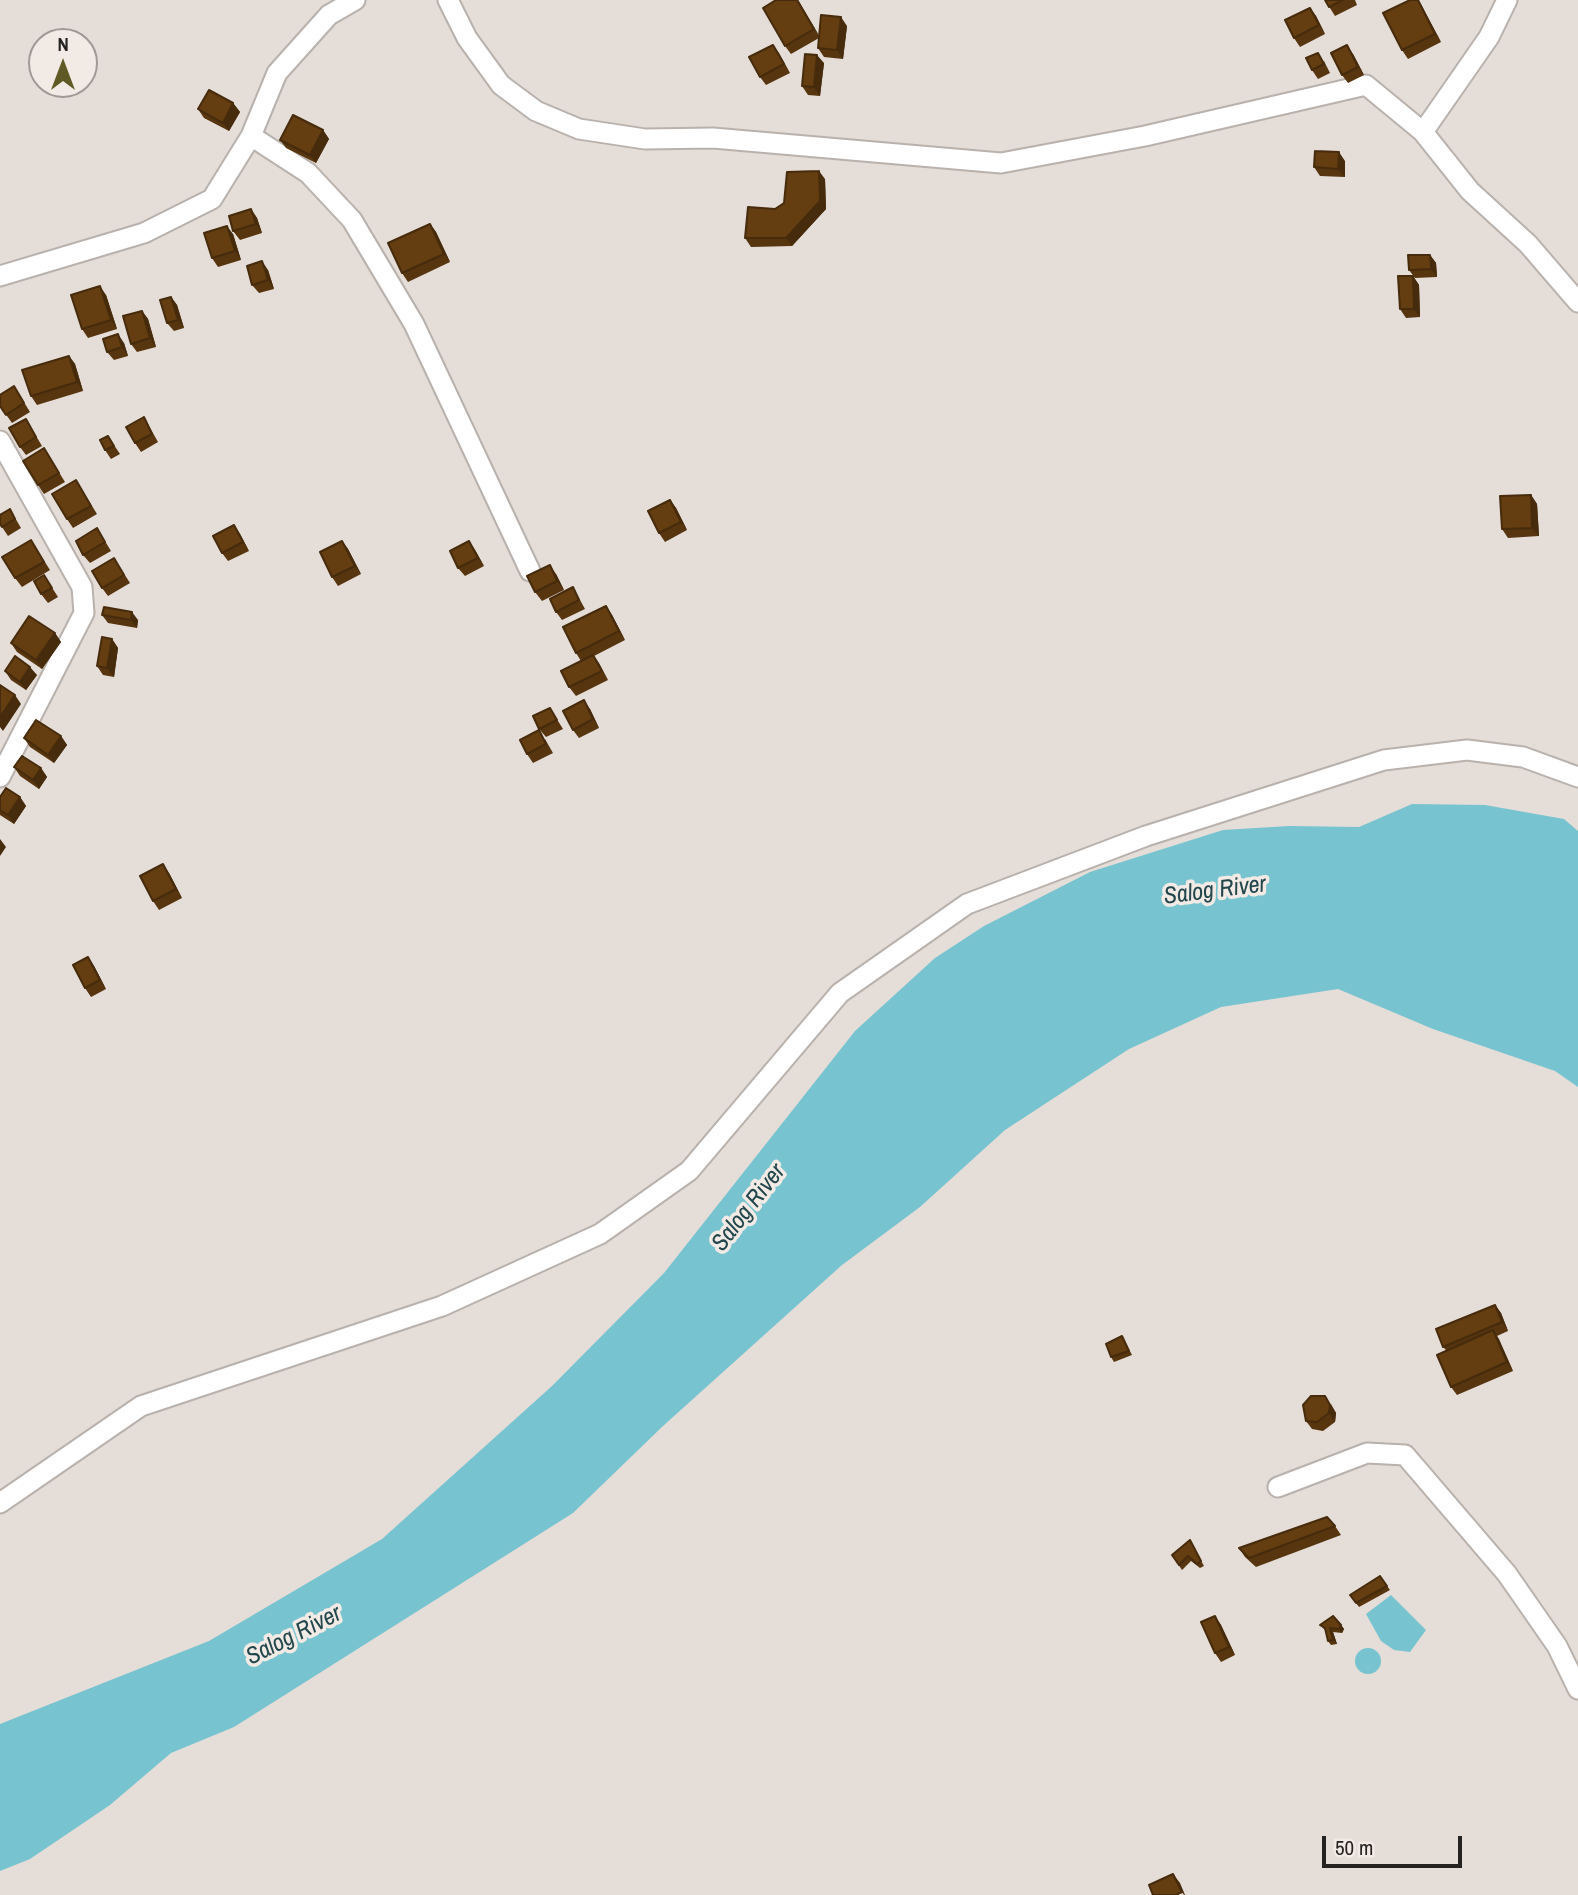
<!DOCTYPE html>
<html>
<head>
<meta charset="utf-8">
<style>
  body { margin:0 }
  #map { position:relative; width:1578px; height:1895px; overflow:hidden; background:#e5ddd8; font-family:"Archivo Narrow",sans-serif }
  canvas { display:block }
  .north { position:absolute; left:28px; top:28px; width:70px; height:70px; box-sizing:border-box; background:#f2eae5; border:2px solid #a09a97; border-radius:50%; rotate:0deg; font-size:19px; font-weight:700; line-height:28px; text-align:center; color:#252321 }
  .north::after { content:''; display:block; margin:auto; width:24px; height:32px; background:#5f5925; clip-path:polygon(50% 0,100% 100%,50% 72%,0 100%) }
  .scale { position:absolute; left:1322px; top:1836px; width:140px; height:32px; box-sizing:border-box; border:4px solid #252321; border-top:0; padding-left:9px; font-size:21px; line-height:24px; white-space:nowrap; color:#252321; -webkit-text-stroke:5px #f2eae5; paint-order:stroke }
</style>
</head>
<body>
<div id="map">
<canvas width="1578" height="1895"></canvas>
<div class="north">N</div>
<div class="scale">50 m</div>
</div>
<script>
const ctx = document.querySelector('canvas').getContext('2d');
ctx.lineJoin = 'round';
function paint(path, color) { ctx.fillStyle = color; ctx.fill(path, 'evenodd'); }
const shape = rows => new Path2D(rows.map(r => 'M' + r).join(''));
function trace(path, color, width, dash) { ctx.strokeStyle = color; ctx.lineWidth = width; ctx.lineCap = dash ? 'butt' : 'round'; ctx.setLineDash(dash || []); ctx.stroke(path); }
function drawText(font, color, halo, rows, align = 'center') {
  ctx.font = font + ' "Archivo Narrow",sans-serif'; ctx.lineWidth = 7; ctx.setLineDash([]); ctx.textBaseline = 'middle'; ctx.strokeStyle = halo; ctx.fillStyle = color; for (const [text, x, y, turn = 0] of rows) {
    ctx.save(); ctx.translate(x, y); ctx.rotate((+turn || 0) * Math.PI / 180); ctx.textAlign = isNaN(turn) ? turn : align; if (halo) ctx.strokeText(text, 0, 0); ctx.fillText(text, 0, 0); ctx.restore();
  }
}
const water = shape([
  [1412,804,1485,805,1564,819,1578,831,1578,1087,1555,1071,1433,1029,1338,989,1221,1007,1129,1049,1005,1130,920,1207,842,1265,663,1426,573,1513,234,1727,171,1753,110,1805,30,1859,0,1871,0,1724,209,1641,382,1539,552,1386,664,1273,855,1031,935,958,984,926,1090,872,1223,830,1289,826,1359,827],
  [1391,1595,1426,1630,1410,1652,1394,1650,1381,1641,1366,1614],
  '1355 1661a13 13 0 1 1 26 0a13 13 0 1 1-26 0Z'
]);
const minor = shape([
  [448,0,467,38,501,85,536,111,579,129,645,139,713,138,1001,163,1145,136,1366,85,1423,132,1470,191,1528,244,1578,302],
  [1423,132,1489,37,1507,0],
  [251,136,308,173,352,220,414,324,530,571],
  [0,276,144,233,212,199,251,136,277,73,329,15,355,0],
  [0,441,82,587,84,613,0,777],
  [1278,1487,1367,1453,1405,1455,1507,1574,1557,1646,1578,1689],
  [0,1503,141,1406,442,1306,600,1234,689,1171,840,993,967,904,1146,836,1384,760,1467,750,1523,757,1578,777]
]);
const wall = shape([
  [798,0,819,36,847,26,843,59,824,57,818,48,819,38,791,54,785,46],
  [1325,0,1355,0,1357,5,1335,16],
  [1410,0,1418,0,1441,42,1408,59,1402,50],
  [1310,8,1316,16,1325,34,1300,47,1294,38],
  [773,45,790,73,766,85,760,77],
  [1353,54,1364,75,1348,83,1342,75],
  [1324,61,1330,73,1318,79,1312,70],
  [824,63,820,96,808,95,802,86],
  [233,103,240,112,229,131,204,118,198,109],
  [323,130,329,139,316,163,286,148,280,140],
  [1345,161,1345,177,1320,176,1314,167],
  [825,179,826,209,792,246,751,247,745,238,775,209],
  [251,209,257,218,262,233,240,240,233,231],
  [430,224,436,232,450,262,408,282,402,273],
  [233,234,241,260,218,267,212,258],
  [1430,255,1436,263,1437,277,1415,278,1409,270],
  [268,270,274,289,259,293,252,285],
  [1413,276,1419,285,1420,317,1406,318,1400,309],
  [106,295,117,329,88,338,82,329],
  [171,297,177,305,184,328,174,331,167,323],
  [142,311,148,319,156,347,137,352,131,344],
  [124,343,128,356,114,360,107,352],
  [69,356,75,364,83,391,37,405,31,396],
  [14,386,30,412,12,423,0,406],
  [144,417,158,442,141,452,135,443],
  [26,419,42,446,26,455,20,447],
  [108,436,120,454,111,459,105,450],
  [44,448,65,482,44,494,38,485],
  [76,480,97,514,73,528,67,519],
  [1531,495,1537,504,1539,536,1508,538,1502,529],
  [670,500,676,508,687,530,665,542,659,533],
  [10,509,21,528,8,536,0,524],
  [234,525,240,534,249,551,228,561,222,553],
  [97,528,111,551,90,563,83,555],
  [31,540,50,570,22,587,15,578],
  [342,541,348,549,361,574,338,586,332,577],
  [469,541,475,550,484,566,465,576,458,568],
  [114,558,130,583,108,596,102,588],
  [556,574,564,590,542,601,535,592],
  [44,575,58,597,48,603,41,594],
  [573,587,585,609,562,620,556,612],
  [606,606,612,615,625,640,594,656,608,680,576,696,569,687,581,661,576,653],
  [102,615,138,620,137,628,108,623],
  [55,633,61,642,42,669,17,652,11,643],
  [112,639,118,648,114,677,103,675,97,666],
  [5,671,37,675,26,690,11,680],
  [550,708,563,729,546,737,539,729],
  [590,709,599,728,579,738,573,730],
  [61,736,67,745,54,763,30,747,24,738],
  [545,739,553,753,533,763,527,754],
  [14,767,41,768,47,777,39,789,20,776],
  [0,797,20,797,26,806,14,824,0,815],
  [169,873,182,898,159,910,153,901],
  [88,957,94,966,106,989,91,997,85,988],
  [1495,1305,1501,1313,1508,1331,1497,1336,1513,1371,1457,1395,1451,1387,1446,1350,1443,1347],
  [1122,1336,1132,1355,1114,1362,1111,1357],
  [1331,1404,1336,1413,1335,1422,1323,1431,1312,1429,1306,1421],
  [1335,1526,1341,1535,1256,1567,1245,1557,1239,1548],
  [1190,1540,1204,1566,1200,1568,1191,1561,1182,1570,1172,1555],
  [1380,1576,1390,1590,1359,1607,1350,1595],
  [1215,1616,1221,1625,1235,1655,1221,1662,1215,1653],
  [1320,1625,1341,1625,1344,1629,1342,1633,1333,1632,1337,1644,1331,1645,1328,1641,1326,1631]
]);
const shadedWall = shape([
  [797,0,798,0,820,37,814,29],
  [1418,0,1422,6,1441,42,1435,34],
  [1310,8,1316,16,1325,34,1319,25],
  [841,17,847,26,843,59,837,50],
  [773,45,779,53,790,73,784,64],
  [1347,45,1353,54,1364,75,1358,67],
  [817,55,824,63,820,96,814,87],
  [233,103,240,112,229,131,223,123],
  [323,130,329,139,316,163,310,155],
  [1339,152,1345,161,1345,177,1338,169],
  [819,171,825,179,826,209,792,246,786,238],
  [251,209,257,218,262,233,256,224],
  [430,224,436,232,450,262,444,254],
  [227,226,233,234,241,260,235,251],
  [1430,255,1436,263,1437,277,1431,269],
  [262,261,268,270,274,289,268,280],
  [1413,276,1419,285,1420,317,1414,309],
  [100,286,106,295,117,329,111,320],
  [171,297,177,305,184,328,178,320],
  [142,311,148,319,156,347,150,338],
  [118,334,124,343,128,356,122,347],
  [69,356,75,364,83,391,77,382],
  [1531,495,1537,504,1539,536,1532,528],
  [670,500,676,508,687,530,681,522],
  [234,525,240,534,249,551,243,542],
  [342,541,348,549,361,574,355,566],
  [469,541,475,550,484,566,478,558],
  [550,565,556,574,564,590,557,581],
  [606,606,612,615,625,640,619,631],
  [132,612,138,620,137,628,131,620],
  [55,633,61,642,42,669,36,660],
  [112,639,118,648,114,677,107,668],
  [593,655,599,663,608,680,602,671],
  [30,667,37,675,26,690,20,682],
  [15,695,21,704,3,731,0,727,0,717],
  [584,700,590,709,599,728,593,719],
  [61,736,67,745,54,763,48,755],
  [41,768,47,777,39,789,33,780],
  [20,797,26,806,14,824,8,815],
  [0,839,6,847,0,856],
  [163,864,169,873,182,898,176,889],
  [88,957,94,966,106,989,100,980],
  [1495,1305,1501,1313,1508,1331,1502,1322],
  [1493,1330,1499,1339,1513,1371,1507,1362],
  [1325,1396,1336,1413,1335,1422,1329,1413],
  [1215,1616,1221,1625,1235,1655,1229,1647],
  [1341,1625,1344,1629,1342,1633,1339,1629],
  [1330,1628,1333,1632,1337,1644,1333,1640],
  [1173,1874,1180,1883,1185,1895,1184,1895,1182,1892]
]);
const building = shape([
  [776,0,797,0,814,29,785,46,763,8,776,0],
  [1325,0,1343,0,1329,7,1325,0],
  [1410,0,1418,0,1435,34,1402,50,1383,13,1410,0],
  [1310,8,1319,25,1294,38,1285,20,1310,8],
  [821,15,841,17,837,50,818,48,821,15],
  [773,45,784,64,760,77,749,57,773,45],
  [1347,45,1358,67,1342,75,1331,53,1347,45],
  [1318,53,1324,64,1312,70,1306,58,1318,53],
  [805,54,817,55,814,87,802,86,805,54],
  [209,90,233,103,223,123,198,109,209,90],
  [293,115,323,130,310,155,280,140,293,115],
  [1315,151,1339,152,1338,169,1314,167,1315,151],
  [819,171,820,201,786,238,745,238,748,207,775,209,784,203,787,172,819,171],
  [251,209,256,224,233,231,229,216,251,209],
  [430,224,444,254,402,273,388,243,430,224],
  [227,226,235,251,212,258,204,233,227,226],
  [1408,255,1430,255,1431,269,1409,270,1408,255],
  [262,261,268,280,252,285,247,266,262,261],
  [1398,276,1413,276,1414,309,1400,309,1398,276],
  [100,286,111,320,82,329,71,295,100,286],
  [171,297,178,320,167,323,160,300,171,297],
  [142,311,150,338,131,344,123,316,142,311],
  [118,334,122,347,107,352,103,339,118,334],
  [69,356,77,382,31,396,22,370,69,356],
  [14,386,24,403,6,415,0,406,0,395,14,386],
  [144,417,152,434,135,443,126,427,144,417],
  [26,419,36,437,20,447,9,428,26,419],
  [108,436,114,446,105,450,100,440,108,436],
  [44,448,59,473,38,485,23,461,44,448],
  [76,480,91,506,67,519,52,494,76,480],
  [1531,495,1532,528,1502,529,1500,496,1531,495],
  [670,500,681,522,659,533,648,511,670,500],
  [10,509,15,519,2,527,0,524,0,515,10,509],
  [234,525,243,542,222,553,213,536,234,525],
  [97,528,105,542,83,555,76,541,97,528],
  [31,540,44,562,15,578,2,557,31,540],
  [342,541,355,566,332,577,320,552,342,541],
  [469,541,478,558,458,568,450,551,469,541],
  [114,558,124,575,102,588,92,571,114,558],
  [550,565,557,581,535,592,527,576,550,565],
  [44,575,52,588,41,594,34,581,44,575],
  [573,587,579,600,556,612,550,599,573,587],
  [606,606,619,631,576,653,563,627,606,606],
  [104,607,132,612,131,620,102,615,104,607],
  [29,616,55,633,36,660,11,643,29,616],
  [102,637,112,639,107,668,97,666,102,637],
  [593,655,602,671,569,687,561,671,593,655],
  [15,656,30,667,20,682,5,671,15,656],
  [0,685,15,695,0,717,0,685],
  [584,700,593,719,573,730,563,711,584,700],
  [550,708,557,720,539,729,533,716,550,708],
  [36,720,61,736,48,755,24,738,36,720],
  [539,730,546,744,527,754,520,740,539,730],
  [22,756,41,768,33,780,14,767,22,756],
  [6,788,20,797,8,815,0,810,0,797,6,788],
  [163,864,176,889,153,901,140,876,163,864],
  [88,957,100,980,85,988,73,965,88,957],
  [1495,1305,1502,1322,1443,1347,1436,1329,1495,1305],
  [1493,1330,1507,1362,1451,1387,1437,1355,1493,1330],
  [1122,1336,1129,1351,1111,1357,1106,1344,1122,1336],
  [1311,1396,1325,1396,1330,1405,1329,1413,1317,1422,1306,1421,1303,1405,1311,1396],
  [1327,1517,1335,1526,1249,1558,1239,1548,1327,1517],
  [1190,1540,1201,1561,1197,1564,1188,1556,1179,1565,1172,1555,1190,1540],
  [1380,1576,1387,1586,1356,1603,1350,1595,1380,1576],
  [1215,1616,1229,1647,1215,1653,1201,1622,1215,1616],
  [1333,1616,1341,1625,1339,1629,1330,1628,1333,1640,1328,1641,1325,1628,1320,1625,1333,1616],
  [1173,1874,1182,1892,1176,1895,1153,1895,1149,1885,1173,1874]
]);
const waterNames = [
  ["Salog River",1215,891,-7],
  ["Salog River",749,1208,-52],
  ["Salog River",294,1636,-27]
];
paint(water, '#77c4d0');
trace(minor, '#b8b1ac', 23);
trace(minor, '#fff', 19);
paint(wall, '#56350f');
paint(shadedWall, '#462b0c');
paint(building, '#643e11');
trace(building, '#462b0c', 2);
drawText('italic 24px', '#21464b', '#f2eae5', waterNames);
</script>
</body>
</html>
